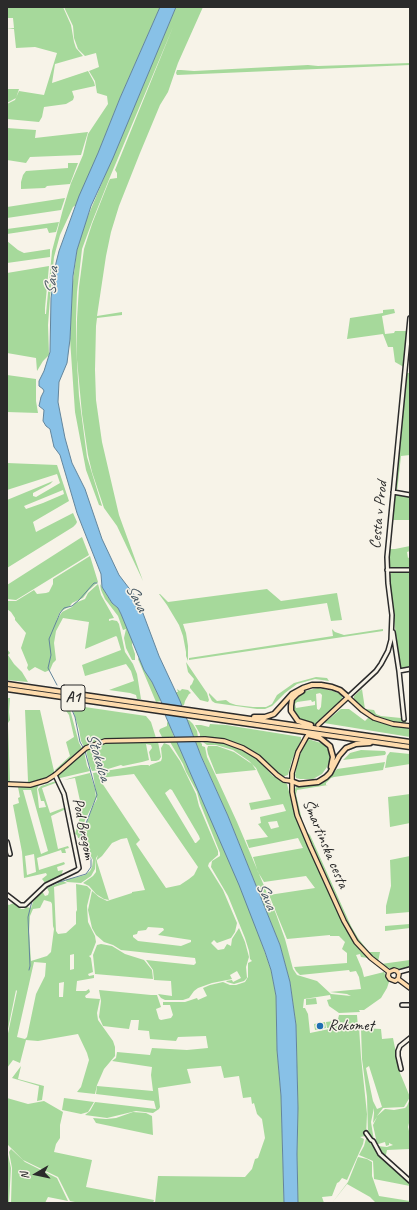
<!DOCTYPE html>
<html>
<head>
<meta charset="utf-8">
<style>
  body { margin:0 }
  #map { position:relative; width:417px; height:1210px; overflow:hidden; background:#f7f3e8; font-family:Caveat,sans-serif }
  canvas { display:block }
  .frame { position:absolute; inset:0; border:8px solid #2b2b2b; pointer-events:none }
  .north { position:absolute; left:16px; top:1154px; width:40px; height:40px; -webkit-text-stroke:3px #f7f3e8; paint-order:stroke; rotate:261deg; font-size:11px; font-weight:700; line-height:16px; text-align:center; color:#2b2b2b }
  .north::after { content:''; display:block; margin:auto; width:14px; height:18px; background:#2b2b2b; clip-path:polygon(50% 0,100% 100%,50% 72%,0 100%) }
</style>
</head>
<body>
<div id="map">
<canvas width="417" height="1210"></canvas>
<div class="frame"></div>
<div class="north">N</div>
</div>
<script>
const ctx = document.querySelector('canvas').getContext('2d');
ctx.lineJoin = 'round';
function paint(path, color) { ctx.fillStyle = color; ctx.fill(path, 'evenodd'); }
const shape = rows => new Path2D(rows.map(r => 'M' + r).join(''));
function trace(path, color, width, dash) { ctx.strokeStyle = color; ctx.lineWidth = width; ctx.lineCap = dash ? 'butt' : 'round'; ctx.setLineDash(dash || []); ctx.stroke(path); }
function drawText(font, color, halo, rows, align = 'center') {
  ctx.font = font + ' Caveat,sans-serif'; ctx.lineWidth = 3; ctx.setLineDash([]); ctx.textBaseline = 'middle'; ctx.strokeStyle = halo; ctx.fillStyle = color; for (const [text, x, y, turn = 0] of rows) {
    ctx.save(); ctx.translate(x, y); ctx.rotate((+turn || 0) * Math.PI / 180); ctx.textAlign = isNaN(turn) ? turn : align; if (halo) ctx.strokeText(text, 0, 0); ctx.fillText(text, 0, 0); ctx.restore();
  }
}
const green = shape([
  [7,7,63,7,71,25,74,42,76,48,83,56,55,64,52,83,88,71,94,82,95,86,72,91,74,97,73,100,66,104,44,107,42,117,39,122,7,119,7,104,15,100,19,91,44,95,57,53,35,47,16,48,14,29,7,29,14,28,13,18,7,18],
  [64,7,160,7,120,98,95,161,76,205,73,207,60,235,54,257,50,298,48,325,49,355,43,361,37,371,36,358,7,353,7,273,49,266,45,308,45,314,46,314,52,251,63,209,71,183,83,155,88,134,108,104,107,96,97,93,95,81,89,71,99,67,96,53,85,56,78,49,74,38,73,26],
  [176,7,203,7,178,63,168,92,160,105,140,153,119,206,111,232,106,256,97,316,122,312,122,315,97,318,96,326,95,370,96,400,102,442,119,515,143,581,117,526,104,508,92,472,88,455,82,414,77,360,77,319,79,287,84,249,92,224,109,181,110,179,117,178,117,173,115,170,173,27,110,177,92,222,82,249,81,258,77,292,76,319,77,363,79,396,87,457,102,506,99,505,86,470,75,412,70,339,72,289,77,250,85,223],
  [410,63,410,65,177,75,176,73,177,70,181,70,194,71,308,65,318,66],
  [7,89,19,89,16,98,7,103],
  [7,128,36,130,35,138,88,132,81,155,30,157,26,163,7,160],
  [68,163,78,163,70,184,47,186,45,188,21,189,21,182,23,175,26,171,68,168],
  [65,198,61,210,7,218,7,207],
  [59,222,56,232,49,233,47,228,7,234,7,229],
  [7,241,18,250,24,253,50,249,50,257,7,263],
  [394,309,395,313,382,316,385,334,394,333,395,331,407,331,404,368,402,366,395,362,393,347,388,347,383,334,347,339,350,318,383,313,383,310],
  [406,373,410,373,410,455,401,456,397,492,395,491],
  [7,375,36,379,36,401,38,413,7,412],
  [7,463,57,465,69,501,33,522,36,532,73,513,77,522,76,524,73,527,7,568,7,500,53,481,50,484,33,493,33,496,36,497,60,483,57,474,7,490],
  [63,490,64,494,43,503,26,509,24,506],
  [394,494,410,495,410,520,392,520],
  [82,537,89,555,16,600,7,599,7,585],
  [410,546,410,551,407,552,408,558,410,557,410,568,390,568,388,563,389,549,395,549],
  [90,556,98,582,89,590,83,598,72,603,70,606,60,612,56,621,62,612,72,607,75,603,85,599,88,593,98,584,101,595,114,618,109,619,109,621,112,620,117,621,119,624,125,652,133,664,137,674,141,699,137,699,136,695,130,693,109,690,134,681,131,671,126,664,85,676,82,665,121,650,117,637,116,636,85,649,89,622,63,618,56,631,54,643,56,660,53,663,50,670,45,672,35,667,29,671,27,668,28,665,21,648,26,633,15,620,15,618,11,612,7,609,7,601,16,601,34,590,37,594,46,593,49,592,53,584,53,579],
  [392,572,410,572,410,669,402,669,400,667,389,581,390,575],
  [100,584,112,603,118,608,121,614,133,640,132,645,135,654,135,660,132,660,126,648,124,638,126,629,123,630,118,616,105,599,101,590],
  [267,589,281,601,337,593,342,620,331,621,327,603,183,624,186,633,188,646,188,661,186,656,186,652,183,636,179,625,167,605,159,594,160,594,168,602],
  [332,629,335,632,344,635,383,629,383,631,189,660,189,658,333,636],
  [7,649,10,653,8,655,14,664,22,672,28,682,7,680],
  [140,656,144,670,152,682,161,701,156,702,138,659],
  [186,662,207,693,209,700,208,702,200,700,190,688,190,686,192,684,194,679,188,672],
  [316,677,327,678,329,681,315,679,297,684,285,693,272,706,265,709,257,709,215,703,212,701,209,695,209,693,217,701,226,700,230,703,236,705,253,707,266,707,272,704,277,695,294,683],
  [318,688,333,691,342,695,342,699,316,725,300,720,292,711,293,700,301,693,309,690],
  [320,693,322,695,321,707,319,710,317,709,316,694],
  [311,700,312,702,315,701,315,705,296,708,295,704,297,702],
  [177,689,180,691,182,689,188,690,191,693,189,694,185,701,184,705,181,705,176,692,178,692],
  [362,689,365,709,374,710,376,714,381,716,401,718,402,706,403,720,406,720,406,724,387,721,372,715,363,709,356,702,354,699,354,696],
  [7,698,10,698,9,712,10,720,8,723,10,783,7,783],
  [61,704,68,704,69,706,79,743,82,748,57,771,55,770,70,756,66,742,74,737,69,715],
  [71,705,146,716,151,722,156,738,106,739,94,742,84,747,81,741,79,729],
  [341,709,349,709,365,721,369,717,387,724,410,728,410,737,324,723],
  [25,710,40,710,54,771,54,774,52,775,43,780,32,783,27,783,28,781],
  [187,720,189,720,193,724,197,731,198,737,194,737],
  [167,722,169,723,174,737,162,737,159,731,160,729,167,726],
  [210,724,226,725,301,737,301,740,292,760,288,775,282,777,255,753,235,743,221,739,200,737,200,734,195,725,201,725,209,727],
  [308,739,324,744,329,751,330,759,327,767,322,774,313,779,300,779,296,778,295,775,297,763,302,750],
  [155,742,158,742,161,757,159,760,156,761,151,761,149,752,152,748,151,745,146,744,149,760,142,762,123,766,121,765,108,769,92,771,89,764,86,750,99,745,107,743],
  [170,742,177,742,199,790,249,907,271,970,276,996,277,1050,281,1096,284,1203,155,1203,158,1176,245,1177,252,1169,255,1159,258,1158,265,1138,262,1119,257,1114,254,1103,252,1104,251,1097,243,1098,239,1076,224,1078,221,1066,187,1069,191,1083,158,1088,160,1107,159,1109,153,1113,136,1111,107,1118,85,1115,90,1111,95,1102,156,1109,154,1101,96,1094,97,1086,153,1091,151,1075,152,1067,112,1061,116,1058,117,1052,150,1055,152,1048,187,1050,208,1048,206,1036,178,1037,176,1041,150,1039,149,1031,138,1030,139,1020,131,1020,129,1029,103,1026,99,1017,101,1001,99,990,151,995,157,995,161,1007,156,1009,159,1019,161,1020,171,1018,173,1015,170,1005,163,1005,163,1002,185,1002,197,998,198,1000,207,996,203,988,210,985,223,982,230,985,236,985,245,982,248,977,248,963,252,961,250,959,249,951,245,938,228,896,211,867,212,861,220,856,220,853,200,803,197,792,186,772,183,764],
  [195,742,200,742,202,744,202,746,205,747,207,757,215,774,237,822,276,914,285,939,293,969,297,975,317,981,331,994,351,996,347,994,330,992,361,989,359,977,356,971,350,972,349,970,300,975,296,971,294,967,347,963,347,953,342,949,345,942,339,936,330,936,330,935,287,939,269,895,315,888,306,876,264,882,258,872,253,857,303,848,298,838,249,848,246,840,268,837,258,824,261,823,260,817,286,811,283,804,251,810,249,803,271,799,256,768,249,761,233,750,216,745,207,745,203,742,224,743,245,751,257,759,273,776,287,784,295,815,346,927,354,943,368,958,361,957,360,954,356,955,362,969,364,977,384,972,389,982,387,988,381,998,364,1010,359,1010,360,1012,339,1013,329,1006,327,1000,331,999,330,995,304,999,303,1008,305,1008,308,1014,310,1033,334,1028,327,1028,326,1022,334,1021,335,1027,334,1021,338,1019,339,1015,357,1015,358,1028,359,1027,361,1057,367,1114,366,1136,360,1137,364,1139,363,1144,347,1180,342,1178,339,1182,337,1183,332,1196,322,1197,324,1203,298,1203,297,1154,298,1108,296,1025,290,982,280,945,228,816],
  [277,821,279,827,271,829,268,822],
  [337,1022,348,1023,348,1029,338,1029],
  [164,743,169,745,180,761,196,794,199,806,218,851,218,855,209,863,208,866,223,890,237,923,235,932,231,938,217,943,214,940,211,943,218,950,224,949,227,944,231,946,232,939,239,928,245,942,249,957,246,967,247,978,244,981,234,984,227,982,226,981,232,980,233,982,241,978,237,971,230,975,232,979,212,983,198,988,194,991,189,998,183,1000,165,1000,161,998,158,994,172,996,171,981,154,980,153,970,146,960,194,965,196,963,195,958,121,950,113,945,104,942,96,935,92,928,88,910,92,891,99,897,107,901,132,893,132,892,145,890,127,838,121,839,112,843,102,856,97,860,97,862,109,900,104,899,96,894,89,886,83,883,93,876,96,872,96,861,98,855,96,858,95,869,91,876,81,883,67,882,65,880,85,875,90,871,92,867,93,860,81,838,92,808,97,799,93,773,141,765,148,765,150,766,150,765,161,761,162,758,161,748],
  [134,774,198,867,194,875,189,879,180,885,166,888,136,844,140,840,100,780,100,778],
  [170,789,172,790,199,836,200,839,196,843,195,843,165,793],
  [148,927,163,928,164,930,158,935,191,940,191,942,181,946,138,941,133,937,133,935,137,934,138,931,146,930],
  [208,746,217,746,234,752,252,764,256,770,216,774,208,754,207,749],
  [361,750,385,751,386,753,385,755,343,760,350,753],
  [84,751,87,766,90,771,60,778,58,778,58,775],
  [390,752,410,754,410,764,385,768,387,756],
  [385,762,383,770,334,777,331,778,326,783,326,785,328,785,297,790,296,794,302,820,307,832,310,835,351,926,358,938,369,952,380,952,378,962,361,945,349,925,304,828,299,815,294,791,296,787,322,783,330,777,337,769],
  [90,773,95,789,96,798,85,820,80,838,78,838,77,835,75,834,82,810,75,778,64,780,74,777],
  [56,781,58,782,42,788,50,813,66,807,66,809,51,816,58,849,68,846,69,848,65,849,66,853,62,853,61,850,37,858,39,870,64,862,65,864,63,865,57,867,58,871,63,870,61,876,46,884,42,879,47,875,46,873,24,878,22,852,13,805,19,803,18,798,20,797,18,787,39,785,37,789,39,808,46,807,44,801,41,801,38,789,41,786],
  [23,790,31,790,48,851,41,854],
  [34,854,36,872,27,875,25,856],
  [410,794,410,823,390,827,388,797],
  [410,856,410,912,386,914,386,906,391,886,390,860],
  [63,881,67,883,54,887,56,931,58,934,66,933,76,924,76,912,77,910,76,884,87,886,91,890,87,906,88,922,95,936,96,942,91,955,89,956,91,958,93,972,88,974,89,976,94,975,94,978,77,981,76,991,86,991,89,989,90,992,85,996,86,998,100,999,97,1013,98,1020,113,1041,115,1047,115,1056,104,1069,97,1085,95,1094,77,1092,81,1087,89,1060,87,1053,78,1034,38,1041,26,1040,20,1063,13,1060,7,1068,7,1038,17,991,16,990,7,1034,7,904,9,905,16,902,21,909,24,909,26,907,31,908,29,915,33,902,40,892,42,891,45,896,48,895,49,892,47,888],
  [44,900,51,902,52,904,53,926,54,929,51,952,47,956,31,961,29,932,30,916,33,909,40,908],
  [74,954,74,969,70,970,70,955],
  [34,962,46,963,45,976,36,994,27,1037,25,1039,17,1037],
  [64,982,63,997,59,997,59,983],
  [410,924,410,928,385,931,385,926],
  [101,944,112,946,125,954,144,960,152,970,153,979,95,974,93,955,97,945],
  [410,960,410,968,404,969,389,968,381,964],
  [316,998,317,1004,306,1005,306,999],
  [325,1022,326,1028,315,1030,314,1024],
  [361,1028,381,1029,382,1039,393,1038,400,1073,410,1097,404,1107,383,1108,377,1116,385,1109,394,1110,405,1108,407,1106,410,1099,410,1119,408,1127,410,1135,410,1149,387,1150,385,1159,377,1149,377,1146,387,1147,393,1145,389,1143,389,1145,386,1146,385,1142,375,1145,374,1143,376,1139,373,1125,377,1117,373,1123,374,1113,374,1108,371,1122,374,1141,371,1140,368,1133,367,1097,362,1059],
  [369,1066,382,1107,377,1109,373,1101,366,1068],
  [21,1066,18,1079,44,1086,42,1100,37,1101,39,1086,12,1078],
  [7,1098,28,1104,44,1101,63,1112,60,1125,60,1138,56,1144,54,1152,92,1160,86,1187,154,1200,153,1203,80,1203,70,1201,58,1177,23,1160,7,1144],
  [64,1098,94,1102,88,1112,81,1114,62,1110],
  [133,1112,146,1113,152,1116,153,1135,96,1123,93,1118,106,1119,116,1118],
  [367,1135,380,1155,410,1182,410,1186,374,1179,373,1161,359,1155,364,1146],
  [11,1149,25,1162,57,1178,68,1201,48,1197,45,1203,11,1203,12,1168,9,1152],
  [7,1150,11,1168,9,1203,7,1203],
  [358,1157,367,1159,372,1162,372,1176,379,1196,410,1201,410,1203,376,1203,370,1197,347,1184,332,1203,348,1182]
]);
const water = shape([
  [160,7,176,7,113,158,91,206,77,250,73,276,70,339,67,363,59,382,58,402,65,438,72,463,85,489,102,539,119,575,138,600,159,656,180,701,201,756,228,816,280,945,290,982,296,1025,298,1108,297,1154,298,1203,284,1203,281,1096,277,1050,276,996,271,970,265,952,239,885,166,717,161,701,152,682,144,670,121,614,118,608,112,603,102,587,101,574,77,513,60,455,54,447,50,429,46,426,43,421,44,410,39,406,41,397,44,391,43,389,39,386,39,381,44,371,50,352,51,298,56,263,59,251,79,196,98,153,120,98,160,7]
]);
const stream = shape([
  [57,685,48,668,51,655,49,639,60,613,64,608,72,606,79,600,94,583,97,583],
  [69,703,75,717,80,742,84,749],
  [42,890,56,883,86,874,91,867,91,859,80,839,97,795,85,751],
  [29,970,30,966,28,917,32,901,36,897]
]);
const minor = shape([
  [393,492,410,495],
  [387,570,410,570],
  [393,632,399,671,404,719],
  [399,671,410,669],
  [348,697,376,671,381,664,388,651,391,640,392,615,388,583,387,557,410,318],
  [7,842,10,854],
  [7,895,20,905,25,905,46,885,77,870,79,868,64,794,55,775],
  [399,972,410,969],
  [402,1005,410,1005],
  [401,1069,398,1056,398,1051,400,1046,410,1038],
  [366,1133,371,1140,373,1141,380,1154,410,1181]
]);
const major = shape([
  [318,725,348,697,362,710,374,718,393,724,410,726],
  [307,736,298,752,292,773,292,792,297,815,310,846,344,921,356,942,371,958,389,972],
  [7,784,30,785,47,780,55,775,86,748,105,741,205,739,224,741,243,748,258,757,277,775,284,780,291,781],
  [389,972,394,970,397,971,399,974,398,979],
  [389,972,388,976,390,979,395,981,398,979],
  [398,979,410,988]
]);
const highway = shape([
  [7,684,410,742],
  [7,689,410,747],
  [302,691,297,694,292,699,291,706,291,711,298,721,311,725],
  [254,717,265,717,274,714,292,694,303,688,312,685,321,685,332,687,340,690,348,697],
  [308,735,320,738,330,746,333,757,331,767],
  [291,781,299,784,318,782,326,777,330,773,339,756,346,748,356,744,370,743]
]);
const markers = [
  [320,1026,4,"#1f6fb2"]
];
const shields = [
  [73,698,24]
];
const shieldNames = [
  ["A1",73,698]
];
const streetNames = [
  ["Cesta v Prod",379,515,-84],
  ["Pod Bregom",83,829,79],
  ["Šmartinska cesta",325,844,67]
];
const poiNames = [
  ["Rokomet",328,1026]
];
const waterNames = [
  ["Sava",52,281,-83],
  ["Sava",136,598,63],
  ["Stokalca",98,757,73],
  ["Sava",266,896,67]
];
paint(green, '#a6d99b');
paint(water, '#88c1e7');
trace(water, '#63859c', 1);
trace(stream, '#63859c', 1);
trace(minor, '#2b2b2b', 6);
trace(major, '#2b2b2b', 6);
trace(highway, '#2b2b2b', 7);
trace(minor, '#f7f3e8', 3);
trace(major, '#fedbac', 3.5);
trace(highway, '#fedbac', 4);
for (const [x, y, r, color] of markers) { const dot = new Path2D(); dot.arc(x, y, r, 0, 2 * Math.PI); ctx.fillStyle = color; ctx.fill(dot); trace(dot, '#f7f3e8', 1.5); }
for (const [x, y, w] of shields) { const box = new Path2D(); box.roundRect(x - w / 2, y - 13, w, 26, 3); ctx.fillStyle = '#f7f3e8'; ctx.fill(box); trace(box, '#2b2b2b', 1); }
drawText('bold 15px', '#2b2b2b', null, shieldNames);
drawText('16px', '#2b2b2b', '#f7f3e8', streetNames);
drawText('16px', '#2b2b2b', '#f7f3e8', poiNames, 'left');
drawText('italic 17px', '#475863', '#f7f3e8', waterNames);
</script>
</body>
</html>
